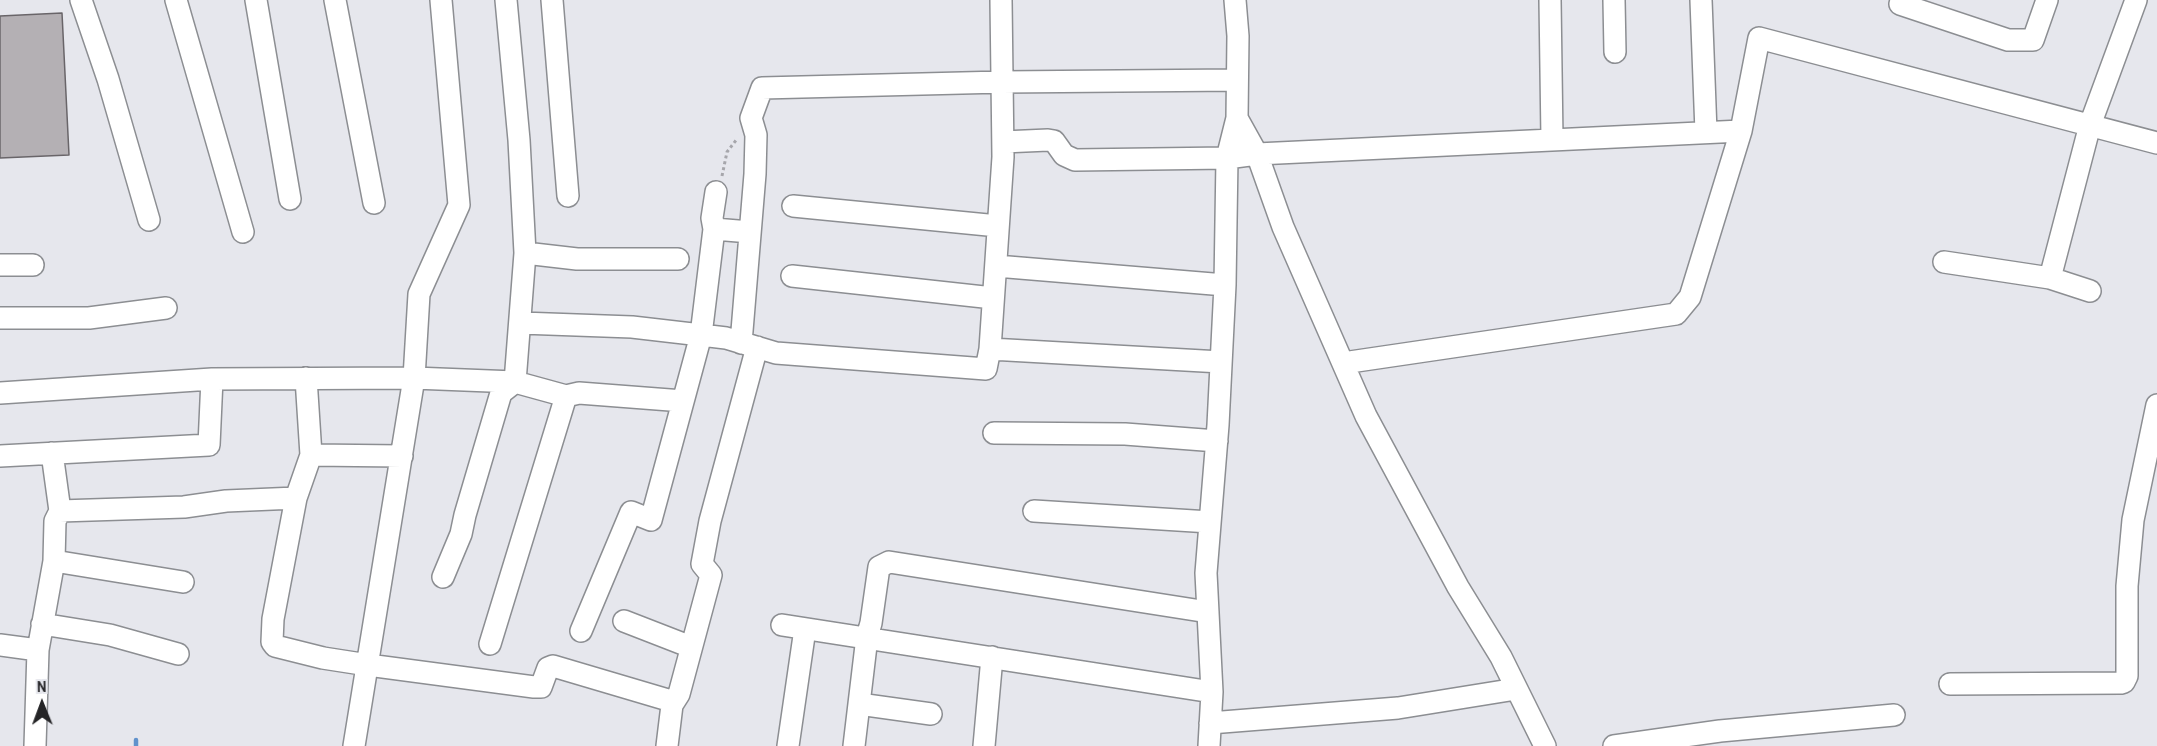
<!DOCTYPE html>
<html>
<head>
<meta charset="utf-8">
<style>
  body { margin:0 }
  #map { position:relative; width:2157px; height:746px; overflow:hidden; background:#e6e7ed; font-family:"Archivo Narrow",sans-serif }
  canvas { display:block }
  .north { position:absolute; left:12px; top:674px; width:60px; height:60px; -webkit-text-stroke:4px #e6e7ed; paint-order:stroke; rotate:359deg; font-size:16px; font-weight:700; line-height:24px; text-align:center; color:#242426 }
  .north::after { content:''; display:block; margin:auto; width:21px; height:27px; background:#242426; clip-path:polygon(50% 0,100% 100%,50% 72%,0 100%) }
</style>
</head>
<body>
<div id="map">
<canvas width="2157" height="746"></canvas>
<div class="north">N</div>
</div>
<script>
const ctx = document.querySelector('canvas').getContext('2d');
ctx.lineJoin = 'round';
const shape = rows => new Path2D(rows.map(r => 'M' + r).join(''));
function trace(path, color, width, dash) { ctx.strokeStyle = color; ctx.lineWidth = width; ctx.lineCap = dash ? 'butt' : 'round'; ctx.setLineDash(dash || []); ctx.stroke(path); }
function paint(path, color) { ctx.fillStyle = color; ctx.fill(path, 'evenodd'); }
const stream = shape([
  [136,746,136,740]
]);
const building = shape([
  [62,13,69,155,0,158,0,16,62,13]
]);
const path = shape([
  [722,176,727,152,737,139]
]);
const minor = shape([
  [81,0,108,79,149,220],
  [176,0,243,232],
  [256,0,290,199],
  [335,0,374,203],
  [552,0,568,196],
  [1001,0,1003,157,990,349,1221,362],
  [1235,0,1238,36,1237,118,1257,154,1283,227,1366,416,1458,587,1501,657,1545,746],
  [1550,0,1552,139],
  [1614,0,1615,52],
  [1701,0,1706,132],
  [1900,4,2008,40,2033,40,2047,0],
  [1003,142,1048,140,1054,141,1064,155,1075,160,1227,158,1237,118],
  [793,206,998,226],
  [714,229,712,218,716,192],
  [525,253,577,259,678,259],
  [1944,262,2050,278,2090,125,2136,0],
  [0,265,33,265],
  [996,266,1225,285],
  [792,276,993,298],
  [2050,278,2090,291],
  [0,318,89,318,166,308],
  [521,323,632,327,701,335,714,229,750,232],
  [741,343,755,174,756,135,751,118,762,88,1002,82,1237,80],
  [1343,363,1676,314,1690,297,1741,131,1759,38,2157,143],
  [306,378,311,455,296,498,273,619,272,642,275,646,323,658,368,665,534,687,541,687,548,668,553,666,668,700,672,705],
  [0,393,212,379],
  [994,433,1125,434,1217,441],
  [311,455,402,456],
  [0,456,209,445,212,379,414,378,515,382,566,396,579,393,683,401],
  [60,511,184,507,226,501,296,498],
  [1034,511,1210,522],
  [54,561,183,582],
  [443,577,461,534,465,515,501,393,515,382,525,253,519,140,506,0],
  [624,621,691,647],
  [42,624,110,635,178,654],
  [782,625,1212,692],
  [581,631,631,512,651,520,701,335,726,338,776,353,986,369,990,349],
  [490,644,566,396],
  [0,645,38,650],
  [1950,684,2121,683,2124,682,2127,676,2127,586,2133,520,2157,405],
  [931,714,859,704,867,637,871,623,879,567,889,562,1208,612],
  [1210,723,1398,708,1516,689],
  [35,746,38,650,54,561,55,521,60,511,52,453],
  [354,746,414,378,419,294,459,205,441,0],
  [667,746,672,705,679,694,711,575,702,564,710,521,757,347],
  [788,746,805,629],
  [854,746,859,704],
  [984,746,992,657],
  [1209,746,1212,692,1206,573,1218,425,1225,285,1227,158,1257,154,1741,131],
  [1614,746,1720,731,1894,715]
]);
trace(stream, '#6192cc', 4.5);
paint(building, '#b4b0b4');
trace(building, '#696569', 1.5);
trace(minor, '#8c8e92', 24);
trace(path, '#a6a6ab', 3, [3, 3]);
trace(minor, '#fff', 21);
</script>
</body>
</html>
